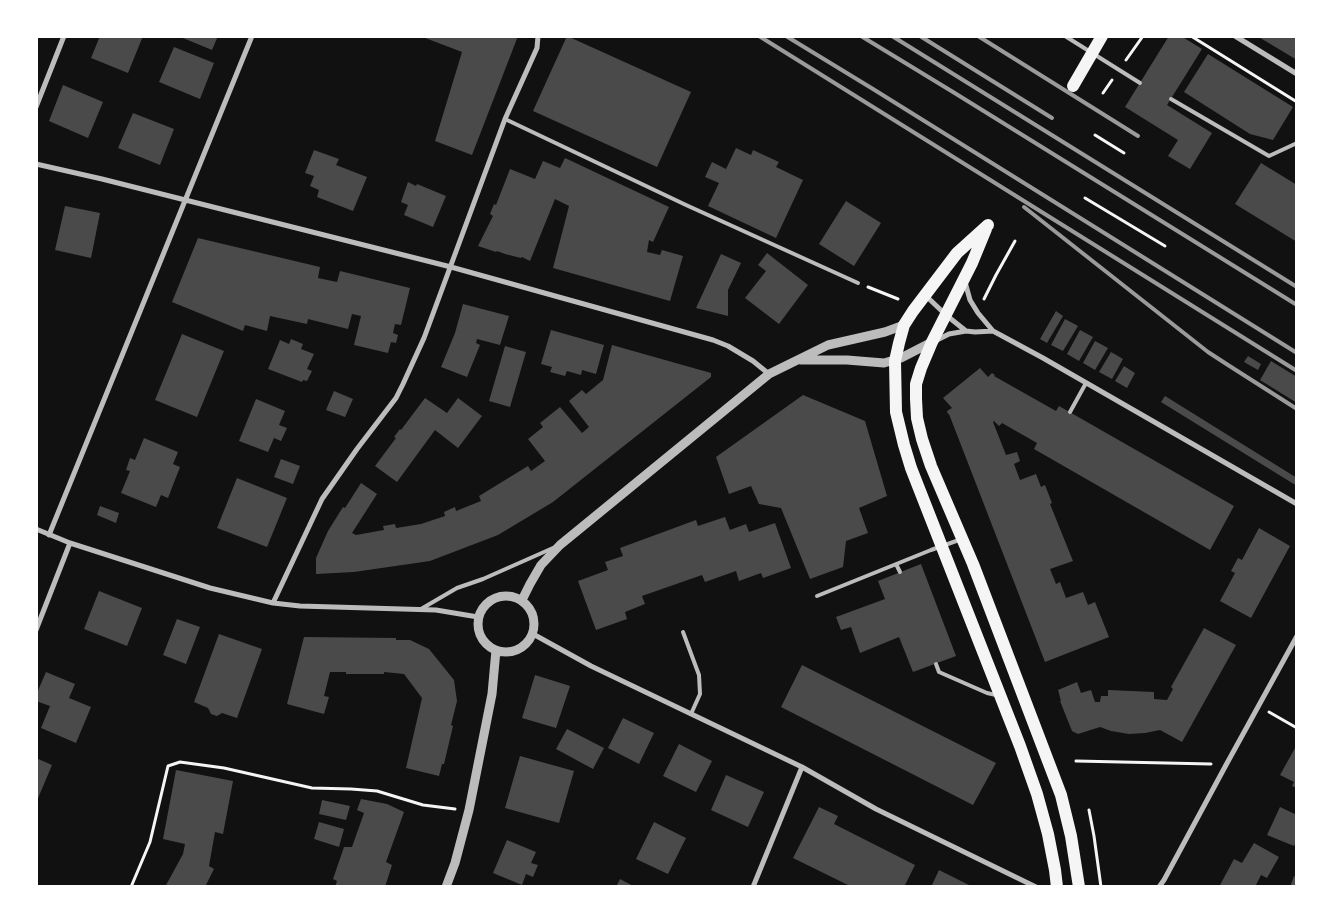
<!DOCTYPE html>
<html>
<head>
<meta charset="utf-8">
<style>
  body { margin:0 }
  #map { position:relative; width:1333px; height:923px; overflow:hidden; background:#111; font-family:Inter,sans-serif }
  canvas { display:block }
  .frame { position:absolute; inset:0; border:38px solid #fff; pointer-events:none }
</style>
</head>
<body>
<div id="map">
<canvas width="1333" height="923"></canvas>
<div class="frame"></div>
</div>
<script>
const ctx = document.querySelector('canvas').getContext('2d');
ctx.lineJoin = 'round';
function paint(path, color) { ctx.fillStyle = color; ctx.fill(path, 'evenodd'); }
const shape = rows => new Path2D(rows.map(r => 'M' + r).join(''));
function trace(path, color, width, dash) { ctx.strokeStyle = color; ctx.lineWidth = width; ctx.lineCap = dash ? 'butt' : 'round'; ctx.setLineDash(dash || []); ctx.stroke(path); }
const building = shape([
  [100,36,143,36,128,73,91,58],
  [178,36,218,36,212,50],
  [518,36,472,155,435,141,462,52,420,36],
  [567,36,691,92,657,167,533,111],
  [1169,36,1181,36,1202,49,1167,105,1212,133,1190,169,1168,156,1178,140,1125,107],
  [1257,36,1297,36,1297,60],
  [174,47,214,63,200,99,159,82],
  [1208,54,1293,107,1273,140,1250,134,1184,92],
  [63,85,103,102,88,138,49,121],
  [133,113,174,129,160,165,118,148],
  [736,148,751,155,753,150,779,162,776,167,803,180,776,238,708,206,719,183,705,177,712,162,726,169],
  [314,150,339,159,336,165,367,177,353,211,317,197,319,190,310,186,314,176,305,173],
  [565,158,669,207,653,242,649,240,647,252,660,255,662,250,683,256,670,301,553,268,569,206,555,199,530,261,522,257,521,258,505,254,497,251,496,252,478,246,493,216,490,214,494,204,496,205,510,169,535,179,543,161,560,168],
  [1261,163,1297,185,1297,242,1235,204],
  [408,182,416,186,417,184,446,196,433,227,404,215,408,205,401,202],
  [846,201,881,223,854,266,819,244],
  [65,206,100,213,91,258,55,250],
  [198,238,320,267,318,278,337,282,340,271,410,288,401,325,395,324,393,333,398,335,396,343,391,342,388,353,354,345,361,316,352,314,348,329,308,319,307,324,270,316,267,331,245,325,243,331,172,302],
  [767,253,808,285,779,324,745,298,766,271,758,265],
  [721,254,741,263,728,290,728,316,696,308],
  [463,304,509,316,500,345,477,339,476,343,480,345,467,377,441,367,455,333],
  [1056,311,1063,316,1047,343,1040,339],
  [1065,319,1078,326,1063,351,1051,345],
  [551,330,604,345,596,374,582,370,581,375,567,371,565,376,550,372,552,367,541,364],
  [1080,330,1093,337,1079,361,1067,354],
  [182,334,224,351,197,417,155,400],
  [291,339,303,344,301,349,314,354,307,369,312,371,307,381,303,380,302,382,268,369,280,340,289,344],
  [1095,341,1108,348,1095,370,1083,363],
  [612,345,711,373,711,377,553,502,498,535,430,561,354,572,316,574,316,558,328,531,343,507,345,508,361,483,377,494,352,533,356,535,384,530,383,526,395,524,396,528,421,524,445,516,444,512,455,507,456,511,481,501,479,496,528,466,531,471,545,461,528,439,543,427,540,423,560,407,582,433,589,427,569,401,582,390,586,394,603,380],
  [505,346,526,352,510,407,489,401],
  [1111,352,1123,359,1112,379,1099,372],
  [1248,356,1261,364,1258,370,1244,362],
  [1271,361,1297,377,1297,403,1260,380],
  [1124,366,1135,373,1127,388,1115,381],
  [980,368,988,377,992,373,995,375,994,376,1056,411,1059,406,1234,506,1210,550,1034,449,1037,443,1002,423,999,426,994,421,993,422,1006,455,1017,452,1020,461,1014,464,1020,480,1036,474,1041,487,1045,485,1052,503,1050,504,1073,561,1050,569,1056,584,1060,582,1066,598,1083,592,1088,605,1095,602,1109,637,1045,662,949,414,948,414,947,411,952,408,943,398],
  [334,391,353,399,345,417,326,410],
  [803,395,865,421,887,496,859,508,868,533,846,541,843,567,810,579,781,508,759,504,751,486,729,494,716,457],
  [1165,396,1297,478,1297,486,1161,402],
  [425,398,447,413,458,398,482,416,458,448,435,430,397,482,375,466,396,438,394,437,400,429,401,430],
  [256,399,285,411,279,425,287,428,281,441,274,438,268,452,239,441],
  [144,438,178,452,173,464,180,467,168,498,161,495,156,507,121,493,130,471,126,470,130,458,135,460],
  [281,459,300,466,293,484,274,477],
  [237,478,287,498,267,547,217,528],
  [100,506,119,513,116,523,97,515],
  [725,517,730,530,746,524,749,532,775,523,791,568,763,578,761,573,739,581,736,571,705,582,702,575,642,596,645,604,625,612,627,619,596,630,578,581,608,570,605,562,623,556,620,548,696,520,698,526],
  [1259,528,1290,546,1251,618,1220,601,1235,573,1231,571,1238,558,1242,560],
  [921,564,956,656,913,672,899,637,860,653,851,627,841,630,836,617,885,599,878,581],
  [99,591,142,608,127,646,84,629],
  [177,619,200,627,186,664,163,655],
  [1204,628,1236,645,1182,742,1160,730,1145,733,1129,734,1111,731,1100,727,1078,734,1072,731,1060,701,1061,701,1058,690,1077,682,1081,693,1091,690,1095,702,1100,702,1101,696,1108,696,1108,690,1154,692,1154,699,1167,700,1173,689,1171,687],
  [219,634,262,649,237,718,222,713,217,716,211,714,208,708,194,702],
  [304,637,396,638,396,640,410,640,429,649,454,680,457,701,451,725,453,726,444,764,442,764,439,776,406,768,422,698,404,674,384,672,384,674,346,674,346,672,330,672,324,696,329,697,324,714,287,704],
  [802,665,996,763,973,805,781,707],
  [46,672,75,684,69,698,91,707,76,743,41,728,50,706,36,701,36,695],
  [535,675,570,686,556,728,522,718],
  [623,718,654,733,639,764,608,748],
  [567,729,604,748,593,769,556,749],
  [679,744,712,761,696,792,663,776],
  [1295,748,1297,749,1297,788,1292,786,1294,782,1280,775],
  [520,756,574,771,559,823,505,808],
  [36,758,52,765,36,803],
  [176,770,233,781,223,834,215,832,209,866,214,869,205,887,165,887,183,854,185,844,163,839],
  [726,775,764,792,748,827,711,810],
  [361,799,387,804,404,812,386,862,392,865,385,887,335,887,337,881,333,879,344,847,352,847,364,813,357,810],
  [322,800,350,806,346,820,319,814],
  [819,807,838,816,834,824,915,865,904,887,852,887,793,858],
  [1280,807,1297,815,1297,840,1294,846,1267,835],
  [319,822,344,829,339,847,314,839],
  [654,822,686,838,668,874,636,859],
  [507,840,536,852,531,863,538,865,533,877,526,874,522,885,493,873],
  [1254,843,1279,857,1267,878,1261,875,1255,887,1219,887,1234,859,1242,863],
  [939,870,973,887,931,887],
  [1294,876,1297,877,1297,887,1290,887],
  [620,879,635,887,616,887]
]);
const path = shape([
  [1191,36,1297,102],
  [1126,60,1143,36],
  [1103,93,1112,80],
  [1095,135,1124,153],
  [1085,198,1165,246],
  [868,287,898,299],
  [984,299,996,275,1015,241],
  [1269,712,1297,728],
  [1076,761,1211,764],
  [1089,810,1094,836,1101,887],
  [131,887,150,842,168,766,180,762,224,768,312,788,351,789,377,791,423,805,455,809]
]);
const service = shape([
  [1065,36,1140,83],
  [1171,99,1269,156,1297,143],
  [505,119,686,205,858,283],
  [1070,412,1086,383],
  [896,564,900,572],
  [817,596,931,550,959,540],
  [421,609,457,588,483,579,553,548],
  [683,632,699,675,700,694,691,714],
  [936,664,939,672,987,693,996,695]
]);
const minor = shape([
  [1235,36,1297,74],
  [36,107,64,36],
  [36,164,102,179,451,267,713,340,728,346,753,361,769,374],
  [965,282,970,300,978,313,993,331,1043,358,1297,504],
  [925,295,946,315,966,331],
  [935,341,949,334,966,331,975,332,993,331],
  [36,529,70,543,210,588,273,603,300,606,436,610,478,617],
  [49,535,252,36],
  [273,603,322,499,357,449,396,398,403,384,424,338,505,119,537,48,538,36],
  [36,630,70,543],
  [533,634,591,666,802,767,876,809,1036,887],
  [753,887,802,767],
  [1159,887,1164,880,1226,765,1297,636]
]);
const tertiary = shape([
  [801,360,847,360,884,363,901,358,932,342],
  '478 624a28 28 0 1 1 56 0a28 28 0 1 1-56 0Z',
  [522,600,530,584,541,565,560,545,769,374,828,345,885,332,904,325],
  [446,887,455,863,469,810,492,694,496,650]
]);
const primary = shape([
  [1073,86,1102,36],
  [988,225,957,253,913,311,904,325,899,343,895,361,896,412,904,445,911,468,1020,746,1037,794,1048,834,1055,870,1057,887],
  [986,229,972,263,932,342,921,368,916,384,916,399,917,418,922,439,931,466,973,564,1061,795,1071,836,1079,887]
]);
const rail = shape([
  [759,36,1297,371],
  [786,36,873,89,1297,353],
  [861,36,953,92,1297,305],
  [892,36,1297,287],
  [920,36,1052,118],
  [978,36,1138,136],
  [1024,207,1208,352,1228,365,1297,409]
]);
paint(building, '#4a4a4a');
trace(path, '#f5f5f5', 3);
trace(service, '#bcbcbc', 4);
trace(minor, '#bcbcbc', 5);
trace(tertiary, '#bcbcbc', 9);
trace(primary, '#f5f5f5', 12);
trace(rail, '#9a9a9a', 4);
</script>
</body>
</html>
